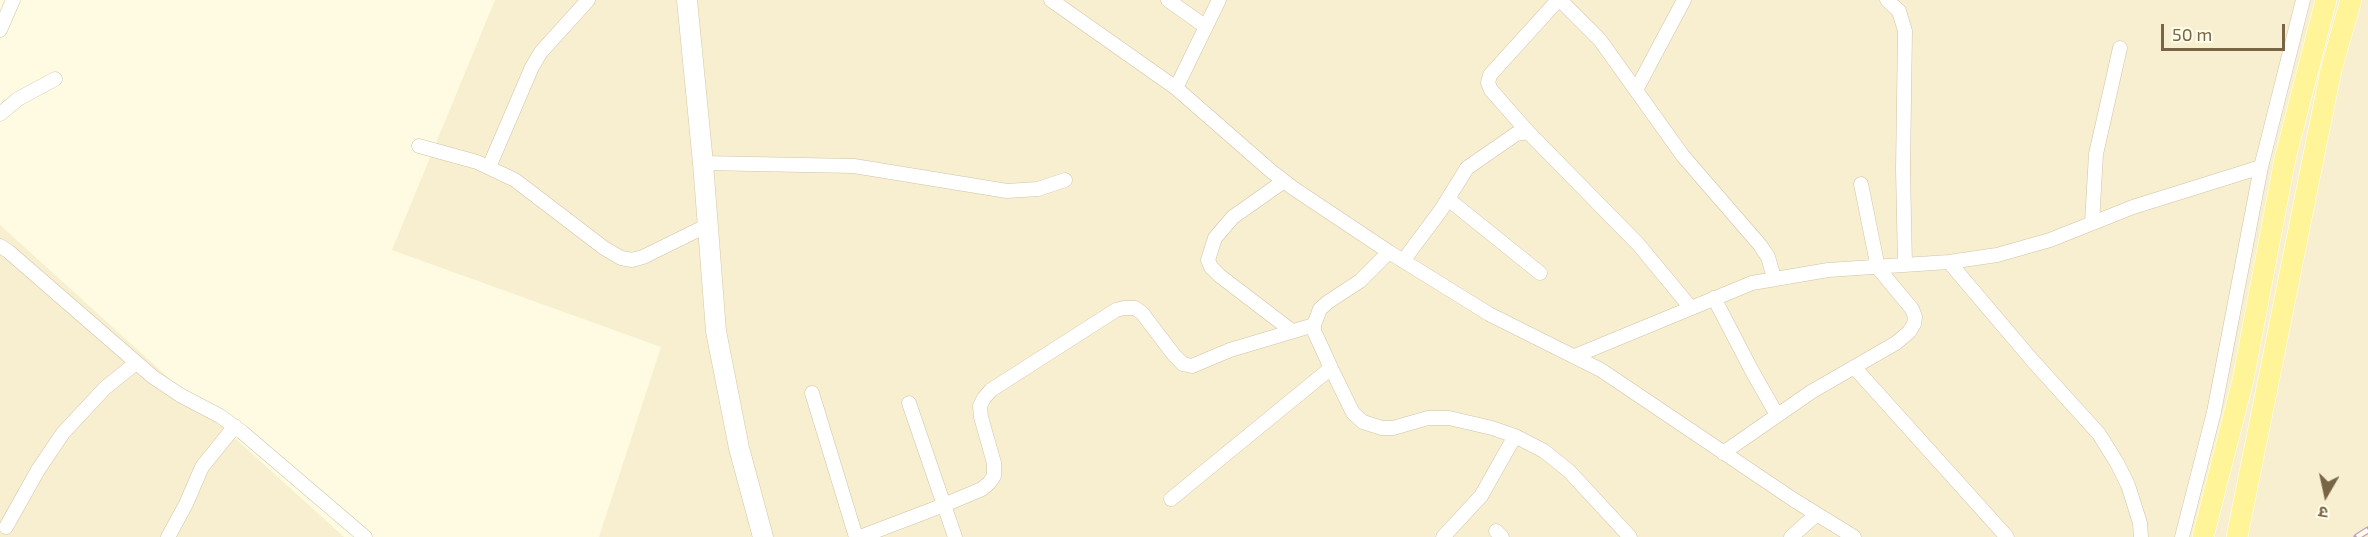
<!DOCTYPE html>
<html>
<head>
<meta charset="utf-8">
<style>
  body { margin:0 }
  #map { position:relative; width:2368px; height:537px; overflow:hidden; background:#fefbe2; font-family:"Exo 2","Noto Sans Devanagari",sans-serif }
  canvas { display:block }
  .north { position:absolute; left:2296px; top:465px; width:60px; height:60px; -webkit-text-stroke:4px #fffcea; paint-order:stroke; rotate:189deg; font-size:16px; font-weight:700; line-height:24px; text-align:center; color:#786546 }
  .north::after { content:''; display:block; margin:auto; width:21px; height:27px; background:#786546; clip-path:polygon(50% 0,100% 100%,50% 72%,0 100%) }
  .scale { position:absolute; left:2161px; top:24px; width:124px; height:27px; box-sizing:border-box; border:3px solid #786546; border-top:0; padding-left:8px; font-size:18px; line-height:21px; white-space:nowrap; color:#786546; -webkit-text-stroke:4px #fffcea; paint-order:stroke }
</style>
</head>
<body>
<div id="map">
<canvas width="2368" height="537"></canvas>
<div class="north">उ</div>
<div class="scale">50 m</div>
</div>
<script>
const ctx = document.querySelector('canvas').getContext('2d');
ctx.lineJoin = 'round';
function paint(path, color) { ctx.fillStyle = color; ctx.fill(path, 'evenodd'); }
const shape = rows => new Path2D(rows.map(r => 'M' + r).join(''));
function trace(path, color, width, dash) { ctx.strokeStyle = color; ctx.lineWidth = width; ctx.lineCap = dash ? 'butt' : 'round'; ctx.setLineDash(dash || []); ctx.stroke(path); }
const residential = shape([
  [495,0,2368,0,2368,537,599,537,661,347,392,250],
  [0,225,344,537,0,537]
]);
const minor = shape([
  [1051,0,1176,88,1271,171,1293,188,1389,252,1489,314,1601,370,1794,500,1854,537],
  [1168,0,1206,27],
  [1560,0,1600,40,1683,156,1760,245,1768,257,1774,278],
  [1887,0,1899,11,1905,31,1903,169,1905,265],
  [0,30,13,0],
  [1176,88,1219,0],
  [1636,90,1684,0],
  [0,114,18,99,55,79],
  [1528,132,1491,90,1488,83,1490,75,1558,0],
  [419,146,477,162,515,180,604,248,621,258,632,260,643,257,708,225],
  [703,163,854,166,1007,191,1038,189,1065,180],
  [489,167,532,67,541,52,588,0],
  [1284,181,1233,217,1215,238,1208,260,1211,267,1220,276,1292,331],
  [1448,199,1540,273],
  [2092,223,2096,154,2120,48],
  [0,246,8,251,153,377,180,395,220,416,242,432,365,537],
  [1389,252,1360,281,1328,302,1320,309,1314,325,1314,331,1331,368,1353,413,1363,422,1382,428,1393,428,1428,418,1449,418,1492,428,1515,436,1544,451,1569,471,1630,537],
  [1403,261,1441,210,1467,168,1516,134,1528,132,1638,244,1691,308],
  [1949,262,2032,360,2099,434,2117,463,2128,485,2140,523,2141,537],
  [1714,298,1752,371,1777,415],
  [1575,356,1752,283,1828,270,1949,262,1997,255,2050,240,2133,207,2261,167,2303,0],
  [1854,367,2007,537],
  [812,393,856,537],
  [909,403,955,537],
  [1723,453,1811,392,1896,343,1909,332,1914,324,1915,317,1912,309,1878,268,1861,184],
  [1171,499,1331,368],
  [6,527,38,470,63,433,105,388,136,363],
  [1496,531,1502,537],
  [168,537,186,504,202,467,235,426],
  [860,537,944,505,982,489,989,483,994,476,994,463,981,417,980,406,984,398,991,390,1116,310,1124,308,1135,308,1142,313,1174,355,1183,364,1192,366,1230,350,1314,325],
  [1443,537,1481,496,1515,436],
  [1791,537,1817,514],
  [2182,537,2214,412,2261,167]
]);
const secondary = shape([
  [687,0,703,163,716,331,739,448,763,537]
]);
const primary = shape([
  [2203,537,2243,380,2285,159,2326,0],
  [2237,537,2331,70,2351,0]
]);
const rail = shape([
  [2357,537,2368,530]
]);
paint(residential, '#f7efcf');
trace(minor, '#d0c4a8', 15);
trace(secondary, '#d4c7a4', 21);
trace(primary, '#fff', 22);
trace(minor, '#fff', 14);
trace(secondary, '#fff', 20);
trace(primary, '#fff498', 21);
trace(rail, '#c19fc9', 7);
trace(rail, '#fffcea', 4.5, [14]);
</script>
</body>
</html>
